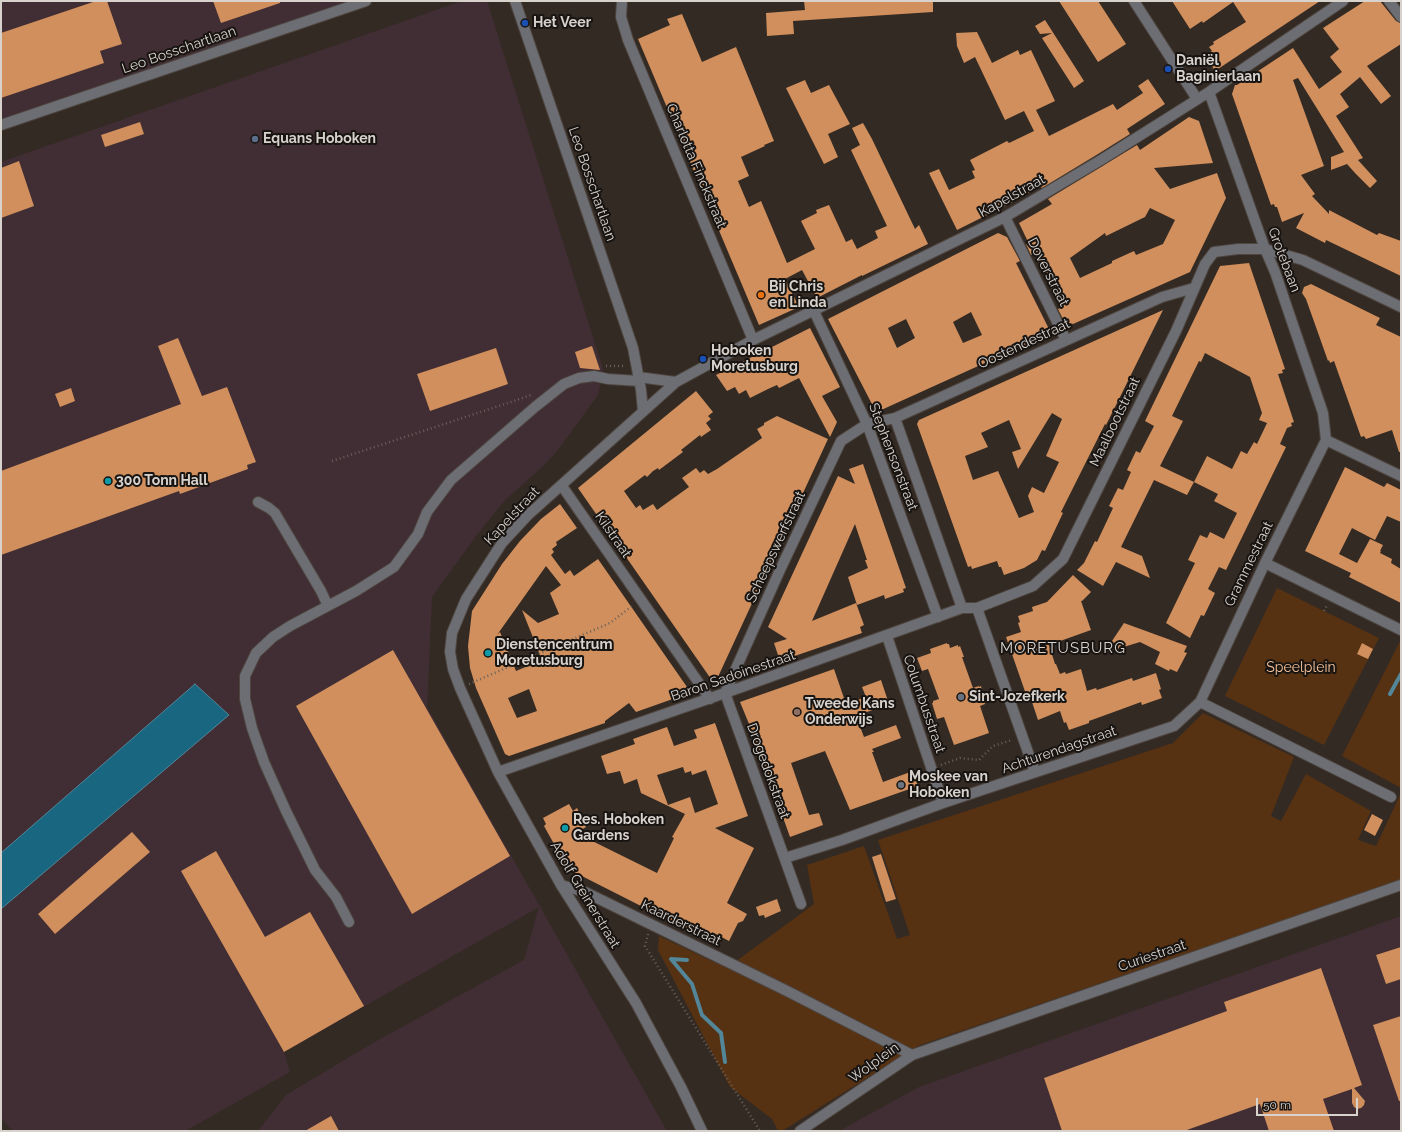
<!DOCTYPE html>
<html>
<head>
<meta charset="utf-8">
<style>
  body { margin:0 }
  #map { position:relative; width:1402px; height:1132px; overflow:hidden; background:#342a24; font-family:Raleway,sans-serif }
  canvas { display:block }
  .frame { position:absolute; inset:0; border:2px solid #d8d2cd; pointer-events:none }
  .scale { position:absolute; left:1256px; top:1098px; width:102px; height:18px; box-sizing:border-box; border:2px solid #d8d2cd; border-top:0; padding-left:5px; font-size:12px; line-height:14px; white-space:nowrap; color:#d8d2cd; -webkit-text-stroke:3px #181411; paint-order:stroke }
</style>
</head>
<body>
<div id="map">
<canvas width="1402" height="1132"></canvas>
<div class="frame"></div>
<div class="scale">50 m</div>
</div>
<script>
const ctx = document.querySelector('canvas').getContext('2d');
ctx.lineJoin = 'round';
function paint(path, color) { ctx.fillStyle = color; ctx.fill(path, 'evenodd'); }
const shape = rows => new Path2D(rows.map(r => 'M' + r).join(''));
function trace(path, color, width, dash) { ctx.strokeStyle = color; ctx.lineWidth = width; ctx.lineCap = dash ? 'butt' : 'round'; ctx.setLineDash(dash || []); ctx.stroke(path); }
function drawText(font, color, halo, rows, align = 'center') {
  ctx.font = font + ' Raleway,sans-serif'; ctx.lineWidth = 4; ctx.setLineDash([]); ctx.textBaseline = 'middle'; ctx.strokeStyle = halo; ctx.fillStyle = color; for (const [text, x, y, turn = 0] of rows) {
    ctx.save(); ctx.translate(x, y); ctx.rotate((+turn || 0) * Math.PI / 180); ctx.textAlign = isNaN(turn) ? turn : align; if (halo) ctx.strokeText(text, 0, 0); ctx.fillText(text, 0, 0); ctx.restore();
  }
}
const industrial = shape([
  [1,1,366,1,1,124],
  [462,1,487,1,603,369,598,395,557,451,541,468,504,501,476,536,432,597,427,707,667,1131,258,1131,286,1095,371,1044,524,960,539,907,284,1052,290,1072,185,1131,13,1131,1,1118,1,162],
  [1401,916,1401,1131,839,1131,919,1087]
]);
const green = shape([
  [1277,588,1379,638,1324,745,1225,696],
  [1400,641,1401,641,1401,788,1342,756],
  [1203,713,1294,757,1271,816,1281,821,1306,774,1371,811,1358,840,1376,846,1401,793,1401,880,920,1045,782,1131,778,1131,772,1119,730,1087,658,950,659,936,718,964,735,962,814,904,807,865,864,846,897,939,910,935,878,840,1173,743]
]);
const water = shape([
  [195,684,229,715,1,909,1,853,195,684]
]);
const stream = shape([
  [1390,694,1401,674],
  [687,960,671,959,692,984,702,1015,721,1033,725,1062]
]);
const building = shape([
  [96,1,107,1,122,44,100,51,104,63,1,98,1,33],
  [213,1,280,1,280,3,221,23],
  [804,1,933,1,933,12,793,21,794,34,767,36,766,13,805,10],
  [1059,1,1098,1,1126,44,1098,62],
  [1172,1,1320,1,1215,71,1205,55,1212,51,1209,47,1214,44,1213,42,1246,22,1233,2,1203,23,1202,21,1190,29],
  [1365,1,1380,1,1396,21,1401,23,1401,44,1367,66,1391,96,1381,104,1360,77,1340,94,1349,107,1336,116,1363,158,1358,160,1377,181,1370,188,1355,173,1347,164,1331,170,1331,157,1344,152,1298,78,1293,80,1324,166,1301,175,1315,194,1312,196,1329,214,1329,210,1377,235,1379,233,1401,241,1401,276,1326,240,1325,243,1296,228,1304,213,1282,222,1277,207,1275,207,1274,204,1271,205,1232,94,1235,85,1237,85,1293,48,1319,89,1342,72,1330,57,1339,49,1323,28],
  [682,14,702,62,736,47,774,141,764,145,765,146,741,157,749,176,738,181,749,207,761,201,787,263,815,249,801,221,817,213,816,210,829,205,846,242,852,239,857,249,878,238,875,231,887,226,851,150,860,145,852,128,863,123,872,139,915,229,919,225,928,244,862,276,862,275,817,298,802,270,785,279,799,307,759,325,638,39,670,25,667,19],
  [1045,20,1084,81,1074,88,1042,38,1052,33,1040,34,1035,26],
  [977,32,992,63,1018,50,1020,55,1031,50,1055,101,1036,110,1049,136,1113,104,1117,110,1143,93,1138,86,1148,79,1165,104,1127,129,1130,134,1098,154,1042,188,1040,186,1009,204,957,230,929,173,939,169,949,190,975,178,972,171,975,170,970,160,1007,141,1009,143,1034,131,1024,111,1005,120,975,57,964,63,957,46,956,33],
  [805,80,811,93,829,85,850,124,828,134,838,157,824,164,786,88],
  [1189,117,1199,121,1213,163,1154,168,1170,189,1217,173,1226,198,1190,272,1073,324,1064,321,1058,309,1061,308,1034,253,1031,255,1026,244,1030,246,1019,223,1052,204,1048,199,1137,145,1140,150],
  [1150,208,1175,220,1163,244,1136,255,1134,251,1112,261,1112,263,1080,278,1070,258,1105,233,1106,236,1145,217],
  [140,122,144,134,105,147,101,135],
  [19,161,34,206,1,218,1,168],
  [998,233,1007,237,1020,261,1016,263,1051,333,879,411,874,408,828,319],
  [971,312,982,335,963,343,953,322],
  [906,319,915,338,897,348,888,328],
  [1249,263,1285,369,1282,370,1283,373,1278,374,1294,422,1291,423,1292,426,1287,428,1280,444,1286,447,1226,570,1219,567,1208,589,1215,593,1204,616,1201,615,1190,638,1166,623,1195,563,1188,560,1200,535,1207,538,1210,532,1224,539,1237,513,1214,501,1218,494,1194,482,1187,495,1154,480,1121,547,1142,556,1150,578,1116,562,1103,586,1077,570,1084,563,1095,541,1097,542,1113,508,1109,506,1118,488,1123,490,1131,472,1127,470,1136,451,1140,453,1154,426,1145,421,1220,266],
  [1205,353,1250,377,1262,413,1259,420,1267,423,1257,444,1254,442,1247,454,1241,451,1232,469,1207,456,1194,482,1160,466,1183,421,1172,416,1199,361,1201,362],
  [1311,284,1380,318,1376,325,1401,337,1401,452,1399,452,1392,430,1366,439,1364,436,1361,437,1334,361,1330,363,1329,360,1328,361,1306,299,1302,293,1304,287],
  [1163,310,1118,401,1106,425,1105,424,1061,512,1063,513,1045,551,1042,550,1037,560,1024,568,1004,575,1001,567,999,567,997,561,972,569,971,566,968,567,917,424,919,420],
  [1052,413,1062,419,1046,456,1059,462,1044,493,1032,487,1028,496,1034,512,1019,518,998,471,973,480,965,456,988,447,981,433,1009,420,1021,449,1012,452,1018,469],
  [810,328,840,387,822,396,837,422,830,437,799,378,779,388,777,385,768,389,750,398,746,390,739,394,735,387,727,391,716,375],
  [178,338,202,396,227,387,256,462,247,465,248,469,180,494,179,491,1,555,1,471,181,404,158,346],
  [592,346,600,370,580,368,575,352],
  [496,348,508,384,430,411,417,374],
  [71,388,75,401,60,407,55,394],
  [696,391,713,412,708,416,711,419,706,423,711,430,701,437,700,435,681,450,683,452,659,470,658,468,653,471,647,477,645,475,624,491,636,508,640,505,643,510,653,504,657,510,689,487,682,478,696,468,700,473,704,470,708,474,717,469,762,438,757,429,764,425,764,423,777,416,828,439,717,679,711,679,578,488],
  [863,464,906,588,903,589,904,592,885,599,884,595,857,605,848,577,868,568,865,560,867,560,855,524,812,621,856,603,864,625,860,627,862,633,780,661,774,643,787,639,768,627,838,476,855,484,849,469],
  [1345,467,1384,487,1387,483,1401,490,1401,522,1387,516,1375,540,1352,528,1339,554,1357,563,1370,539,1383,545,1380,551,1381,551,1380,553,1392,559,1391,563,1401,569,1401,603,1349,577,1351,573,1305,551],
  [560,504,577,528,556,542,557,545,552,549,554,552,551,555,565,574,570,570,574,576,598,559,687,687,684,695,636,712,629,703,605,721,605,723,509,756,505,754,476,688,470,668,468,646,472,611,502,564,520,541,541,519],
  [546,566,561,585,550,593,559,614,538,623,522,610,542,660,516,671,500,632,497,635],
  [529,689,537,711,517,718,508,698],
  [1073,575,1091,592,1082,601,1081,601,1091,630,1049,645,1055,664,1056,664,1060,674,1065,672,1066,674,1081,669,1087,691,1096,688,1097,690,1132,678,1133,681,1156,673,1161,689,1159,690,1162,698,1142,705,1141,702,1122,709,1089,721,1089,723,1069,730,1066,722,1064,723,1060,711,1038,720,1031,699,1028,700,1006,637,1021,632,1018,623,1020,622,1018,616,1033,611,1032,607,1047,602],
  [1124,623,1187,646,1184,652,1187,653,1177,672,1170,669,1169,671,1155,664,1160,652,1140,642,1104,653],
  [947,643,947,644,949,644,950,648,958,645,958,647,960,646,964,657,962,657,973,688,979,686,979,687,981,686,985,704,980,706,989,733,954,745,944,717,937,719,932,703,933,703,933,701,939,699,928,669,922,671,917,658,931,653,930,649],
  [1362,643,1373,649,1368,659,1357,654],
  [393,650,510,856,412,914,296,706],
  [834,669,846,704,866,697,862,687,881,680,889,704,856,716,864,737,896,725,901,738,872,749,874,752,872,752,883,782,913,771,918,786,850,810,825,751,791,763,809,815,819,813,823,825,790,837,754,736,740,702],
  [715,723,748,816,715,828,754,848,727,903,747,914,743,921,738,923,729,941,712,932,708,940,568,869,544,826,546,824,543,818,569,804,573,811,577,808,586,827,576,833,657,873,674,838,672,837,685,814,641,793,637,779,624,784,620,771,607,774,601,756,635,744,633,739,667,727,674,746,697,738,694,730],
  [683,767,685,773,691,771,692,775,706,770,718,804,695,813,690,797,668,805,657,775],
  [1372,814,1383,820,1375,836,1364,830],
  [132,832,150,852,55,934,38,914],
  [216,851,265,937,310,912,364,1006,284,1052,181,871],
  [881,854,896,899,886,902,872,857],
  [777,899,781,911,765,918,764,915,759,916,756,907],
  [1401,947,1401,979,1386,984,1376,955],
  [1321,968,1362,1085,1354,1088,1365,1101,1364,1105,1361,1108,1357,1109,1354,1107,1352,1103,1352,1089,1323,1099,1334,1131,1269,1131,1260,1104,1184,1131,1062,1131,1044,1078,1227,1011,1224,1002],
  [1401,1016,1401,1101,1399,1101,1373,1025],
  [331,1116,339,1131,305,1131]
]);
const path = shape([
  [606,366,625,366],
  [332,461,508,403,531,395],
  [1324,611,1327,605],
  [469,684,610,623,632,606],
  [941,765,960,758,979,760,993,746,1012,740],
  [648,934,645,946,760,1131]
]);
const minor = shape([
  [515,1,633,348,641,390,643,411],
  [622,1,621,17,628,40,753,340],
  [1134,1,1197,99],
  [1389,1,1401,17],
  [1209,92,1265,249,1275,272,1323,413,1326,440],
  [1,125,366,1],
  [1005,217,1066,340],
  [814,311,867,424,938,617],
  [638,377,676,382],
  [895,418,962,608],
  [1326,440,1401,476],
  [562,486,710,699],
  [258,502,269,508,275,513,321,591,328,606],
  [1265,563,1401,630],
  [977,608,1035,772],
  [887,636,943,803],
  [1200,702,1391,797],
  [498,772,725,693,962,608,977,608,1033,586,1063,559,1176,331,1205,264,1214,252,1238,249,1265,249,1303,260,1401,307],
  [785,858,842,840,943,803,1174,726,1200,702,1265,563,1326,440],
  [561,885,585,892,787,991,912,1055,800,1131],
  [801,904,725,693,780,570,841,441,867,424,895,418,1162,297,1194,288],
  [349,922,336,897,315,870,286,811,264,762,252,728,245,699,245,676,256,653,273,637,290,626,356,591,394,567,418,534,427,512,451,480,535,407,564,384,579,378,594,376,608,379,639,381],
  [912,1055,1401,885],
  [702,1131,681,1087,636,1003,561,885,498,772,460,688,453,669,450,652,452,633,466,599,502,543,528,515,676,382,753,340,1005,217,1101,160,1209,92,1343,1]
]);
const markers = [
  [525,23,4,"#1a4fb4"],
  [1168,69,4,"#1a4fb4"],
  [255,139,4,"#5c6f8a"],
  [761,295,4,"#e8710a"],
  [703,359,4,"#1a4fb4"],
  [108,481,4,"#0f9aa8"],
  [488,653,4,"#0f9aa8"],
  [961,697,4,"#6b7280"],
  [797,712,4,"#8d6e63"],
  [901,785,4,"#6b7280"],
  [565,828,4,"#0f9aa8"]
];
const poiNames = [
  ["Het Veer",533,23],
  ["Daniël",1176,61],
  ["Baginierlaan",1176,77],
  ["Equans Hoboken",263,139],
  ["Bij Chris",769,287],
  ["en Linda",769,303],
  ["Hoboken",711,351],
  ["Moretusburg",711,367],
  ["300 Tonn Hall",116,481],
  ["Dienstencentrum",496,645],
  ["Moretusburg",496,661],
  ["Sint-Jozefkerk",969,697],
  ["Tweede Kans",805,704],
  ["Onderwijs",805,720],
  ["Moskee van",909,777],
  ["Hoboken",909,793],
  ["Res. Hoboken",573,820],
  ["Gardens",573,836]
];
const streetNames = [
  ["Leo Bosschartlaan",179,50,-19],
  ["Charlotta Finckstraat",696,166,67],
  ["Leo Bosschartlaan",592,184,71],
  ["Kapelstraat",1012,196,-29],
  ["Grotebaan",1284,260,69],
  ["Doverstraat",1048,272,63],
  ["Oostendestraat",1024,344,-25],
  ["Maalbootstraat",1115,422,-64],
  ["Stephensonstraat",893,457,69],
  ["Kapelstraat",512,516,-47],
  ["Kilstraat",613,535,55],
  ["Scheepswerfstraat",776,547,-65],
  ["Grammestraat",1249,564,-64],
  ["Baron Sadoinestraat",733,676,-19],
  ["Columbusstraat",924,704,71],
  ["Achturendagstraat",1059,750,-19],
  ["Drogedokstraat",768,771,70],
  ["Adolf Greinerstraat",585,895,59],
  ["Kaarderstraat",681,923,26],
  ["Curiestraat",1152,956,-19],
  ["Wolplein",874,1063,-36]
];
const parkNames = [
  ["Speelplein",1301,668]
];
const neighbourhoodNames = [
  ["MORETUSBURG",1063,648]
];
paint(industrial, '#412e34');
paint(green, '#563112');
paint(water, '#196681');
trace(water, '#528698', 1);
trace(stream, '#528698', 4);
paint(building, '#d08f5c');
trace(minor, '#4e453f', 12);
trace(path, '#68605a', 2.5, [1, 3]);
trace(minor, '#6c6e73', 10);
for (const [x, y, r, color] of markers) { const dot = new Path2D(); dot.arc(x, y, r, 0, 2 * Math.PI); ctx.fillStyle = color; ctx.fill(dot); trace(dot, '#181411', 1.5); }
drawText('bold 14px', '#d8d2cd', '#181411', poiNames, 'left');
drawText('14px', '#d8d2cd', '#181411', streetNames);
drawText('14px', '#f8c39b', '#181411', parkNames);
ctx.letterSpacing = '1px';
drawText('15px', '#d8d2cd', '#181411', neighbourhoodNames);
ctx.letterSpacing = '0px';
</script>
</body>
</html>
